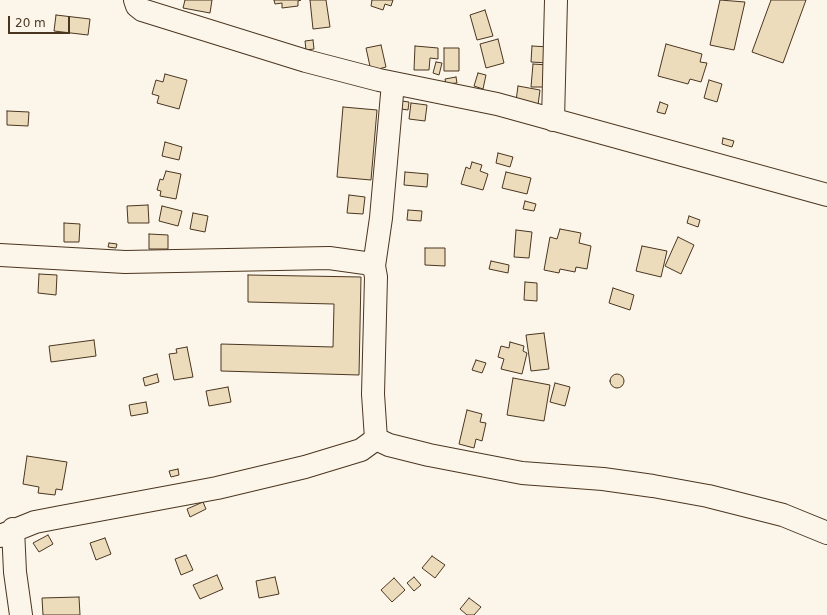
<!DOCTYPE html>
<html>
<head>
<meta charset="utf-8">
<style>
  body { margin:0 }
  #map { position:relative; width:827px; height:615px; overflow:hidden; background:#fbf6e9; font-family:"DejaVu Sans",sans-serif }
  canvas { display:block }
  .scale { position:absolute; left:8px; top:16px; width:62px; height:18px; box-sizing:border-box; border:2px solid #4a3520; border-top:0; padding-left:5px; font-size:12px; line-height:14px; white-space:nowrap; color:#4a3520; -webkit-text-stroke:3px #fbf6e9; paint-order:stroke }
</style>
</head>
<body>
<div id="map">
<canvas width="827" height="615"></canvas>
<div class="scale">20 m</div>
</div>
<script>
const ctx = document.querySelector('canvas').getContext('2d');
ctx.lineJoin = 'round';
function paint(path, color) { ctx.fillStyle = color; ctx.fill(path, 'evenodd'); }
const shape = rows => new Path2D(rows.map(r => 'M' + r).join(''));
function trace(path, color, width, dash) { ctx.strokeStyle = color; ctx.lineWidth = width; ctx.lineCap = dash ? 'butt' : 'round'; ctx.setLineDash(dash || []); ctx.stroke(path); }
const building = shape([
  [185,0,212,0,210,13,183,8,185,0],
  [274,0,301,0,298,1,298,6,282,8,282,3,275,4,274,0],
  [310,0,326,0,330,27,313,29,310,0],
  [372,0,393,0,391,6,385,4,383,10,371,6,372,0],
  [720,0,745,2,734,50,710,45,720,0],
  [771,0,806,0,783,63,752,52,771,0],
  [485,10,493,36,477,40,470,15,485,10],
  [56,15,90,19,88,35,54,31,56,15],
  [498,39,504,63,486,68,480,44,498,39],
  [313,40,314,49,306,50,305,41,313,40],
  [666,44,702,54,700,62,707,63,701,82,690,79,688,84,658,76,666,44],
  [381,45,386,67,371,71,366,48,381,45],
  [415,46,438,48,438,59,430,58,429,70,414,70,415,46],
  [532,46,549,47,549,63,531,62,532,46],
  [444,48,459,48,459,71,444,71,444,48],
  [436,62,442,63,439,75,433,73,436,62],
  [533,64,548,65,546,87,531,87,533,64],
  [478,73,486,75,483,89,474,86,478,73],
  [165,74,187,80,179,109,157,103,159,96,152,94,156,80,163,82,165,74],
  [456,77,457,83,446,84,445,79,456,77],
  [709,80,722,84,717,102,704,98,709,80],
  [518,86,540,90,538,105,516,101,518,86],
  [402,101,409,102,408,110,401,109,402,101],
  [660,102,668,105,665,114,657,112,660,102],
  [411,103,427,105,425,121,409,119,411,103],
  [343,107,377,110,371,180,337,177,343,107],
  [7,111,29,112,28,126,7,125,7,111],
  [723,138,734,141,732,147,722,144,723,138],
  [165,142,182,147,179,160,162,156,165,142],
  [498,153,513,157,510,167,496,163,498,153],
  [472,162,482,165,480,171,488,174,483,190,461,184,466,167,470,169,472,162],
  [166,171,181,174,176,199,160,196,161,191,157,190,160,179,163,180,166,171],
  [405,172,428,174,427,187,404,185,405,172],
  [506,172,531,178,527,194,502,188,506,172],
  [349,195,365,197,363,214,347,213,349,195],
  [525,201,536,204,534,211,523,209,525,201],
  [148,205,149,223,128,223,127,206,148,205],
  [162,206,182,211,178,226,159,221,162,206],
  [408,210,422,211,421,221,407,220,408,210],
  [193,213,208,216,205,232,190,229,193,213],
  [689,216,700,220,698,227,687,223,689,216],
  [64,223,80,224,79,242,64,242,64,223],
  [560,229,581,233,579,243,591,246,587,269,576,267,575,272,560,269,559,273,544,270,550,237,557,239,560,229],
  [516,230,532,232,529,258,514,257,516,230],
  [149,234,168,235,168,249,149,249,149,234],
  [678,237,694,245,681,274,665,266,678,237],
  [109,243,117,244,116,248,108,247,109,243],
  [642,246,667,251,661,277,636,271,642,246],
  [425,248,445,248,445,266,425,265,425,248],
  [491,261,509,265,508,273,489,269,491,261],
  [39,274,57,275,56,295,38,293,39,274],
  [248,275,361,277,359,375,221,371,221,344,333,347,334,304,248,302,248,275],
  [525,282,537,283,537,301,524,300,525,282],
  [613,288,634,295,630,310,609,303,613,288],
  [544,333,549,369,531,371,526,335,544,333],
  [94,340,96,356,51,362,49,346,94,340],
  [510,342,524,346,523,351,527,353,522,374,501,369,504,359,498,357,501,346,509,348,510,342],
  [187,347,193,377,174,380,169,354,177,353,176,349,187,347],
  [476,360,486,363,482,373,472,370,476,360],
  [157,374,159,382,145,386,143,378,157,374],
  '610 381a7 7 0 1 1 14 0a7 7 0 1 1-14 0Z',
  [513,378,550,385,544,421,507,415,513,378],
  [555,383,570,387,565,406,550,402,555,383],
  [228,387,231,402,209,406,206,391,228,387],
  [146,402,148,413,131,416,129,405,146,402],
  [467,410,482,414,480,422,486,423,482,441,476,439,474,448,459,444,467,410],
  [27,456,67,462,62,490,56,489,55,495,38,493,39,487,23,484,27,456],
  [178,469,179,475,171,477,169,471,178,469],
  [203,502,206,509,190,517,187,509,203,502],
  [48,535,53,544,39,552,33,543,48,535],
  [105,538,111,554,96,560,90,543,105,538],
  [186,555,193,570,181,575,175,559,186,555],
  [432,556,445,565,435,578,422,568,432,556],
  [217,575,223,589,200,599,193,585,217,575],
  [275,577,279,594,259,598,256,581,275,577],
  [414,577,421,585,414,591,407,583,414,577],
  [394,578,405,590,392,602,381,590,394,578],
  [79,597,80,615,43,615,42,598,79,597],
  [469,598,481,607,474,615,467,615,460,609,469,598]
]);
const minor = shape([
  [135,0,137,6,142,10,306,61,379,80,497,104,827,195],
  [393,83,381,218,374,266,376,277,373,394,376,439,389,445,429,455,522,473,603,479,653,486,708,496,783,515,827,533],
  [553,120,556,0],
  [0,255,125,262,329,258,365,263,374,266],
  [13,529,15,572,21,615],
  [0,536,35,522,61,517,217,488,305,467,361,450,376,439]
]);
paint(building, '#ecdcbc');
trace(building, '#4a3520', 1);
trace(minor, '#4a3520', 24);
trace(minor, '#fbf6e9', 22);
</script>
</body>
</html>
